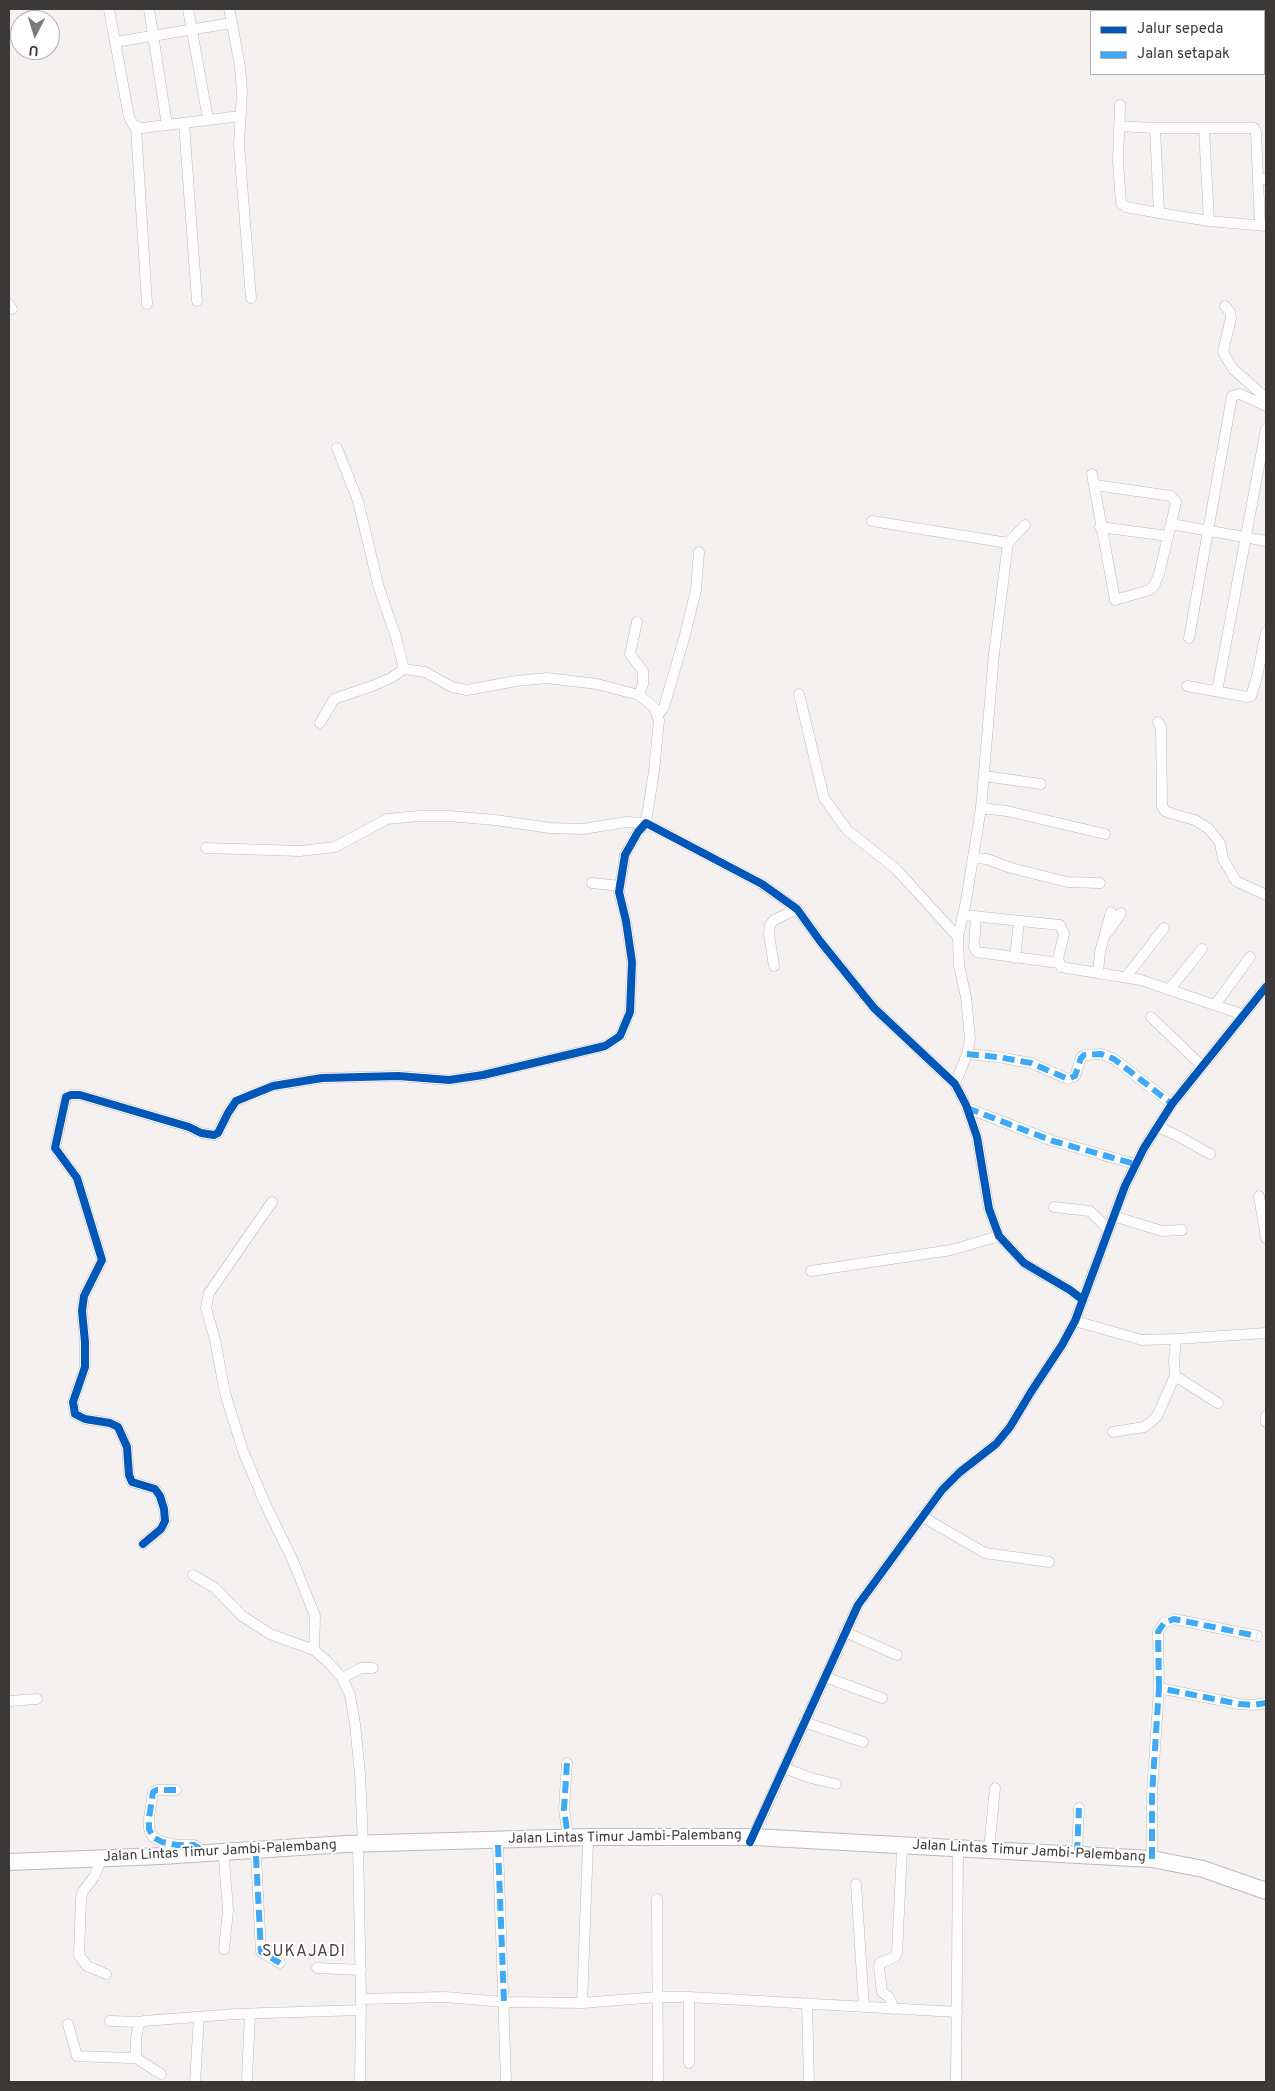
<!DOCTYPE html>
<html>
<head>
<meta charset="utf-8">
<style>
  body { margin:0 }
  #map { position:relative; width:1275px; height:2091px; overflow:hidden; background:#f6f1f1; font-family:Overpass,sans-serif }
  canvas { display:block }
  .frame { position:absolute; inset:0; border:10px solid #3b3838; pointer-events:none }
  .legend { position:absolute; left:1090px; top:10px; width:175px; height:65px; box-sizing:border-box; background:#fff; border:1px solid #b1afaf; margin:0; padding:6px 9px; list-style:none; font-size:15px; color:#3b3838 }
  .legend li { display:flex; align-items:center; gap:10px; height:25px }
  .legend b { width:25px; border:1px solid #b1afaf }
  .north { position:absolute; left:10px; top:10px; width:50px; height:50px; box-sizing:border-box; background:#fff; border:1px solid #b1afaf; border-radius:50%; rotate:185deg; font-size:14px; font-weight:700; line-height:20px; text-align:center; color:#3b3838 }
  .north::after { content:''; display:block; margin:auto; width:18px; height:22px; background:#7c7979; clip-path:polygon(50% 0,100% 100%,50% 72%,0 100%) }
</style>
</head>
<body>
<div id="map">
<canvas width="1275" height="2091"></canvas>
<div class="frame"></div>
<ul class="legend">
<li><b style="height:6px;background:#0057b8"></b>Jalur sepeda</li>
<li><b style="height:6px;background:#3fa9f5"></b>Jalan setapak</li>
</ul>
<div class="north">U</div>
</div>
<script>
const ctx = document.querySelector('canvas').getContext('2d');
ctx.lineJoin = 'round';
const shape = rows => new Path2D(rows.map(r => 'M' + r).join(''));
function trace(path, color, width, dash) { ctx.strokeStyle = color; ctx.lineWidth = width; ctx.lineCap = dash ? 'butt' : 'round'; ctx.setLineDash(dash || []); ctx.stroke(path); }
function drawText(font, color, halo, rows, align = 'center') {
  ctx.font = font + ' Overpass,sans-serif'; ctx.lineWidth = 4; ctx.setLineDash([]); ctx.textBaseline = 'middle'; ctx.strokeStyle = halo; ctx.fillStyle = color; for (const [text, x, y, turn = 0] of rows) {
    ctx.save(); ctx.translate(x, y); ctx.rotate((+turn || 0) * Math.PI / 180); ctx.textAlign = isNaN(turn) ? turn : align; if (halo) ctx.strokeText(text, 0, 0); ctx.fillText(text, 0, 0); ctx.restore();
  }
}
const minor = shape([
  [109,9,129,117,133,125,142,128,241,116],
  [149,9,167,125],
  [188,9,208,119],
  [232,23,240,67,242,91,239,145,251,298],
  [115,42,232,23,229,9],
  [1120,105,1118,162,1121,203,1126,207,1159,213],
  [184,123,197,301],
  [1119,126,1155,128],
  [136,127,147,304],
  [1204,129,1209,221],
  [1258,179,1256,132,1254,128,1155,128,1159,213,1209,221,1266,226],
  [1260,225,1258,179,1266,179],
  [9,304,12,309],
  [1225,306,1230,312,1231,318,1223,352,1233,369,1266,398],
  [337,448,358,501,379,588,396,637,404,669],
  [1092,474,1115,600,1149,590,1154,586,1159,574,1171,524],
  [1095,485,1171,496,1176,502,1171,524,1266,541],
  [872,521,1008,543],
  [1100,527,1168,536],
  [637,622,630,654,643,671,643,684,639,695],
  [1189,638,1232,396,1240,394,1266,406],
  [1187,686,1248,697,1251,696,1257,677,1266,632],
  [1217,691,1266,429],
  [799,694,824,798,847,830,896,869,958,937],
  [657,716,664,707,685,635,696,590,699,552],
  [1158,722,1161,727,1162,806,1165,811,1173,814,1195,820,1209,829,1220,843,1223,859,1236,881,1266,895],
  [984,776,1041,784],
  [981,808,1007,811,1105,834],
  [206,848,300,851,335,847,387,819,419,816,449,816,495,820,550,828,583,829,626,822,646,823,654,771,659,720,654,707,639,695,597,684,547,678,516,681,467,690,452,687,425,672,404,669,391,678,372,686,334,699,320,723],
  [974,858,987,859,1011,868,1067,882,1100,883],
  [592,883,620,886],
  [963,915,1060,925,1064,934,1058,959,1061,967,1141,980,1244,1015],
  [976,916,974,948,977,952,1059,963],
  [1108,932,1121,913],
  [1015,958,1019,921],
  [774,966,769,934,770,925,774,920,797,909],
  [1098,973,1100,952,1111,912],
  [1126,977,1164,928],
  [1169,990,1202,949],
  [1215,1005,1250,957],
  [1151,1017,1202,1066],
  [967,1054,998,1057,1031,1063,1068,1079,1075,1076,1081,1058,1084,1055,1101,1054,1114,1059,1172,1104],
  [955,1084,967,1054,970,1039,966,997,959,966,958,937,966,901,981,808,994,654,1008,543,1025,525],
  [967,1108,1053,1141,1135,1164],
  [1158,1127,1178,1136,1210,1154],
  [1259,1196,1266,1238],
  [272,1202,209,1293,206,1308,215,1340,225,1393,243,1451,264,1501,293,1561,315,1616,314,1650],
  [1054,1207,1090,1211,1108,1229],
  [1113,1216,1162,1231,1182,1230],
  [811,1271,951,1250,999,1236],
  [1075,1321,1142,1340,1176,1339,1174,1361,1175,1376,1218,1403],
  [1176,1339,1266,1333],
  [1266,1416,1266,1422],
  [1113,1432,1144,1427,1152,1421,1157,1416,1175,1376],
  [921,1516,985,1553,1049,1562],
  [143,1544,161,1529,165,1521,164,1509,160,1496,155,1489,132,1482,129,1475,127,1447,118,1427,110,1423,85,1419,75,1414,73,1402,85,1367,85,1342,82,1311,84,1296,102,1260,77,1178,55,1148,66,1097,71,1095,80,1095,189,1127,201,1133,214,1135,218,1133,228,1113,236,1101,273,1086,322,1078,398,1076,449,1080,483,1075,605,1046,620,1036,630,1012,632,962,626,921,619,892,625,855,638,832,646,823,762,884,797,909,820,941,874,1008,955,1084,966,1105,977,1137,989,1209,999,1236,1024,1263,1070,1290,1083,1300],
  [193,1575,215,1588,242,1616,270,1634,314,1650,329,1663,342,1678,350,1695,355,1724,360,1774,363,1844],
  [845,1632,897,1655],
  [825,1677,882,1698],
  [342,1678,361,1668,373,1668],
  [1159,1688,1158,1632,1164,1623,1174,1619,1257,1636],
  [9,1701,37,1699],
  [804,1722,863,1742],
  [567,1763,564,1809,568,1837],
  [784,1768,811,1778,836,1784],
  [176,1790,157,1790,153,1792,149,1818,149,1829,153,1837,162,1842,177,1845,194,1845,199,1848,200,1853],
  [751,1841,858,1605,942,1490,960,1472,996,1444,1010,1427,1031,1392,1062,1345,1075,1321,1125,1186,1144,1148,1172,1104,1266,987],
  [588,1843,582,2003,657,1997,689,1997,957,2012],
  [358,1844,361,1999,360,2082],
  [498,1845,506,2082],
  [989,1849,995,1788],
  [1077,1854,1079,1808],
  [256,1856,261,1952,280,1963],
  [1152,1859,1152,1794,1159,1688,1239,1704,1253,1705,1266,1703],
  [99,1865,94,1877,83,1891,81,1899,79,1955,87,1966,106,1974],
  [856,1884,864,2007],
  [657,1899,658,2082],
  [224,1949,228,1910,224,1859],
  [317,1968,361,1970],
  [361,1999,445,1997,504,2002,582,2003],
  [807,2003,809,2082],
  [894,2009,889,1997,882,1992,879,1967,880,1963,895,1957,897,1953,902,1850],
  [110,2021,141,2022],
  [68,2024,77,2056,129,2058,136,2058,136,2038,139,2024,144,2021,235,2014,361,2010],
  [136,2058,161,2074],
  [689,2063,689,1997],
  [247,2078,250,2014],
  [195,2082,199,2018],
  [956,2082,958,1853]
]);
const trunk = shape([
  [9,1862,161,1856,346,1844,590,1837,753,1837,1152,1859,1203,1869,1266,1891]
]);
const quiet = shape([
  [967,1054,998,1057,1031,1063,1068,1079,1075,1076,1081,1058,1084,1055,1101,1054,1114,1059,1172,1104],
  [967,1108,1053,1141,1135,1164],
  [1159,1688,1158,1632,1164,1623,1174,1619,1257,1636],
  [567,1763,564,1809,568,1837],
  [176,1790,157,1790,153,1792,149,1818,149,1829,153,1837,162,1842,177,1845,194,1845,199,1848,200,1853],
  [498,1845,504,2002],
  [1077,1854,1079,1808],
  [256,1856,261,1952,280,1963],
  [1152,1859,1152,1794,1159,1688,1239,1704,1253,1705,1266,1703]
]);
const cycleway = shape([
  [143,1544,161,1529,165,1521,164,1509,160,1496,155,1489,132,1482,129,1475,127,1447,118,1427,110,1423,85,1419,75,1414,73,1402,85,1367,85,1342,82,1311,84,1296,102,1260,77,1178,55,1148,66,1097,71,1095,80,1095,189,1127,201,1133,214,1135,218,1133,228,1113,236,1101,273,1086,322,1078,398,1076,449,1080,483,1075,605,1046,620,1036,630,1012,632,962,626,921,619,892,625,855,638,832,646,823,762,884,797,909,820,941,874,1008,955,1084,966,1105,977,1137,989,1209,999,1236,1024,1263,1070,1290,1083,1300],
  [750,1842,858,1605,942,1490,960,1472,996,1444,1010,1427,1031,1392,1062,1345,1075,1321,1125,1186,1144,1148,1172,1104,1266,987]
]);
const streetNames = [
  ["Jalan Lintas Timur Jambi-Palembang",625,1838,-1],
  ["Jalan Lintas Timur Jambi-Palembang",220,1852,-3],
  ["Jalan Lintas Timur Jambi-Palembang",1029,1852,3]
];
const quarterNames = [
  ["SUKAJADI",304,1953]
];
trace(minor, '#bdb9b9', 11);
trace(trunk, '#bdb9b9', 18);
trace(minor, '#fefdfd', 10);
trace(trunk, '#fefdfd', 16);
trace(quiet, '#3fa9f5', 6, [12, 6]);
trace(cycleway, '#0057b8', 8);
drawText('14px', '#3b3838', '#fff', streetNames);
ctx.letterSpacing = '1px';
drawText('16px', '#4b4444', '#fff', quarterNames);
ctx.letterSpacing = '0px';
</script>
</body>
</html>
